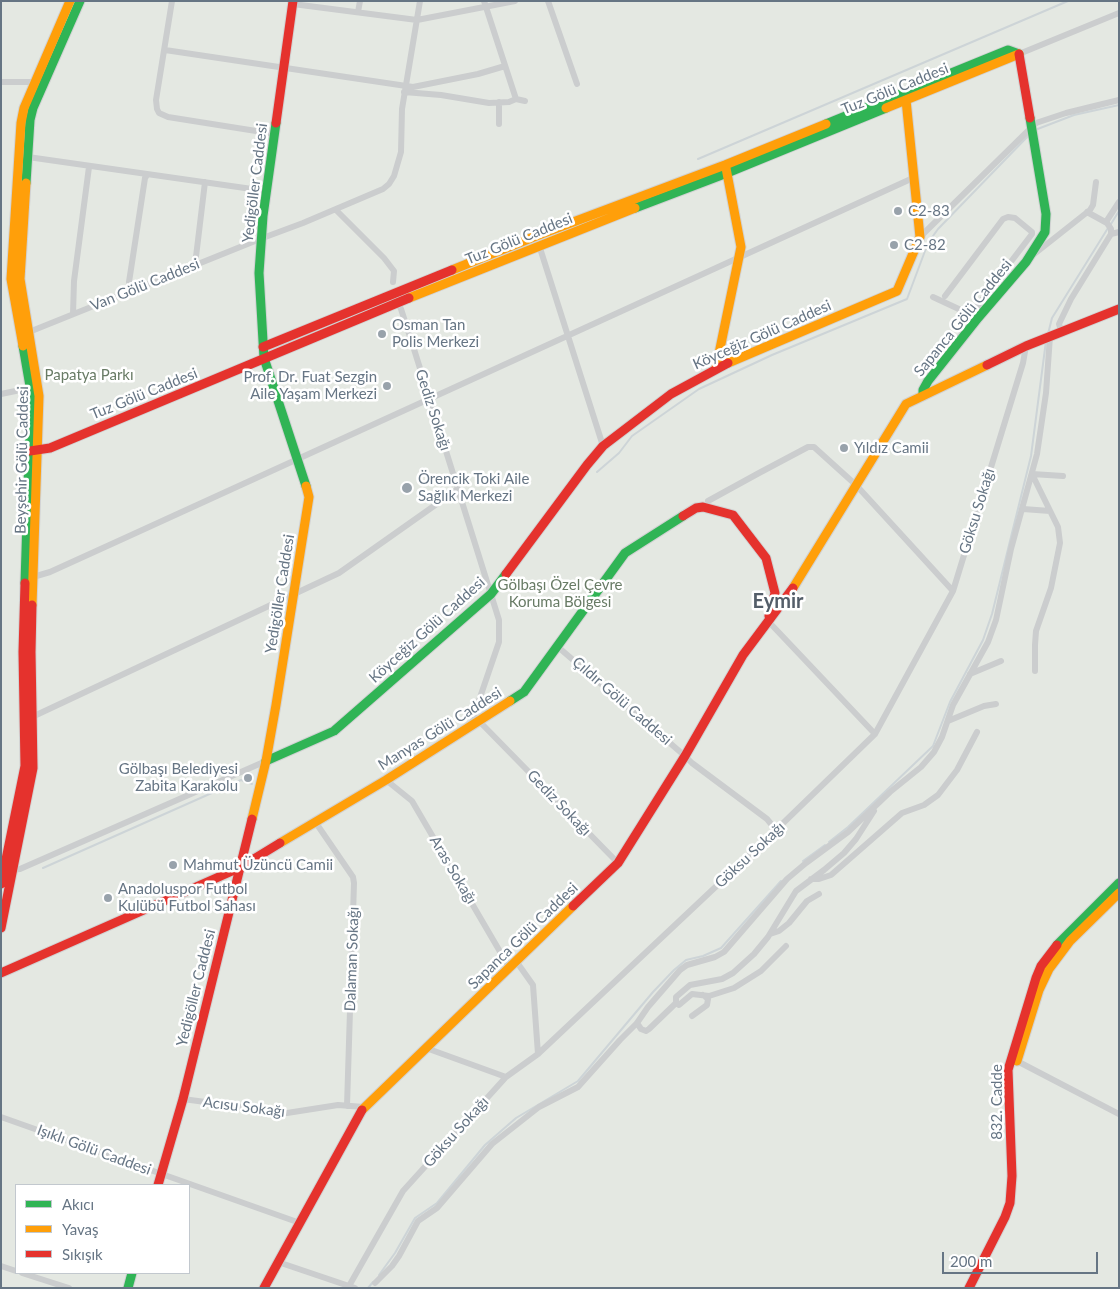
<!DOCTYPE html>
<html>
<head>
<meta charset="utf-8">
<style>
  body { margin:0 }
  #map { position:relative; width:1120px; height:1289px; overflow:hidden; background:#f5f6f4; font-family:Lato,sans-serif }
  canvas { display:block }
  .frame { position:absolute; inset:0; border:2px solid #667584; pointer-events:none }
  .legend { position:absolute; left:15px; top:1184px; width:175px; height:90px; box-sizing:border-box; background:#fff; border:1px solid #c2c8ce; margin:0; padding:6px 9px; list-style:none; font-size:15px; color:#667584 }
  .legend li { display:flex; align-items:center; gap:10px; height:25px }
  .legend b { width:25px; border:1px solid #c2c8ce }
  .scale { position:absolute; left:942px; top:1252px; width:156px; height:22px; box-sizing:border-box; border:2px solid #667584; border-top:0; padding-left:6px; font-size:15px; line-height:18px; white-space:nowrap; color:#667584; -webkit-text-stroke:4px #fff; paint-order:stroke }
</style>
</head>
<body>
<div id="map">
<canvas width="1120" height="1289"></canvas>
<div class="frame"></div>
<ul class="legend">
<li><b style="height:6px;background:#30b455"></b>Akıcı</li>
<li><b style="height:6px;background:#ff9f0a"></b>Yavaş</li>
<li><b style="height:6px;background:#e5322d"></b>Sıkışık</li>
</ul>
<div class="scale">200 m</div>
</div>
<script>
const ctx = document.querySelector('canvas').getContext('2d');
ctx.lineJoin = 'round';
function paint(path, color) { ctx.fillStyle = color; ctx.fill(path, 'evenodd'); }
const shape = rows => new Path2D(rows.map(r => 'M' + r).join(''));
function trace(path, color, width, dash) { ctx.strokeStyle = color; ctx.lineWidth = width; ctx.lineCap = dash ? 'butt' : 'round'; ctx.setLineDash(dash || []); ctx.stroke(path); }
function drawText(font, color, halo, rows, align = 'center') {
  ctx.font = font + ' Lato,sans-serif'; ctx.lineWidth = 5; ctx.setLineDash([]); ctx.textBaseline = 'middle'; ctx.strokeStyle = halo; ctx.fillStyle = color; for (const [text, x, y, turn = 0] of rows) {
    ctx.save(); ctx.translate(x, y); ctx.rotate((+turn || 0) * Math.PI / 180); ctx.textAlign = isNaN(turn) ? turn : align; if (halo) ctx.strokeText(text, 0, 0); ctx.fillText(text, 0, 0); ctx.restore();
  }
}
const green = shape([
  [1,1,1119,1,1119,1288,1,1288],
  [16,1185,189,1185,189,1273,16,1273]
]);
const stream = shape([
  [1035,130,1074,115,1119,105],
  [698,159,1068,1],
  [1111,224,1119,211],
  [1048,334,1052,318,1108,228],
  [597,472,619,453,632,436,699,389,772,355,907,299,928,243,938,229,1030,134],
  [829,842,848,827,933,746,950,702,983,640,992,614,1031,456,1046,341],
  [803,861,825,845],
  [43,868,241,780,252,784],
  [379,1275,395,1253,415,1218,437,1203,485,1145,516,1118,578,1081,653,992,674,970,686,960,703,956,721,948,781,881],
  [368,1288,373,1282]
]);
const street = shape([
  [172,1,156,100,157,109,159,113,168,117,275,134],
  [484,1,516,99,525,101],
  [548,1,577,84],
  [293,4,417,20,515,1],
  [358,12,360,1],
  [165,50,413,87,478,74,505,66],
  [1019,54,1119,13],
  [1,82,35,82],
  [404,92,441,95,489,103,509,102,516,99],
  [499,124,499,102],
  [28,157,266,191],
  [336,210,384,258,394,271,393,282],
  [1106,222,1119,202],
  [1111,234,1119,232],
  [920,237,1036,123,1066,113,1119,100],
  [539,245,603,446],
  [1033,255,1090,210,1093,205,1096,182],
  [195,265,205,182],
  [131,291,129,282,145,178,147,175],
  [945,296,1003,219,1008,217,1015,218,1032,232,1032,234,975,309],
  [933,297,978,318],
  [396,301,401,309,413,346,499,620,499,642,475,712,473,719,475,723],
  [73,314,74,281,89,167],
  [1061,331,1059,324,1071,299,1111,234,1111,229,1107,223,1087,212],
  [29,332,260,239,303,223,383,189,389,184,394,176,401,152,402,109,420,1],
  [1,394,30,388],
  [708,501,759,473,808,447,814,447,856,485,953,591],
  [1023,509,1050,511],
  [33,577,50,572,127,537,913,178],
  [768,621,875,734],
  [558,647,685,756,692,763,767,819,776,830],
  [1035,671,1035,645,1036,631,1051,588,1060,543,1058,527,1032,474,1063,476],
  [970,674,1001,661],
  [32,717,339,573,458,489],
  [479,721,618,863],
  [948,721,984,706,996,704],
  [386,780,412,801,509,967],
  [316,823,353,877,354,883,347,1106],
  [12,870,20,869,266,761],
  [811,879,819,879,831,875,902,813,924,805,938,795,957,770,977,732],
  [770,934,779,931,789,923,807,901,819,894],
  [786,946,761,971,734,988,709,996,692,994,679,1005,676,1003,676,997,690,985,722,979,733,973,754,954,768,937,796,891,824,870,844,853,856,839,874,811],
  [516,961,533,985,538,1054],
  [692,1016,707,1005,708,999,703,995],
  [637,1023,641,1029,646,1031,649,1029,676,1003],
  [426,1048,506,1077],
  [1017,1061,1119,1114],
  [183,1099,287,1113,338,1105,364,1107],
  [1,1117,300,1223],
  [278,1262,355,1288],
  [1,1266,16,1271],
  [22,1273,69,1288],
  [375,1283,392,1266,399,1256,418,1221,437,1208,492,1144,539,1107,578,1087,620,1040,637,1023,648,1007,680,970,687,965,715,957,724,952,787,879,806,863,848,832,890,792,921,767,934,752,942,737,953,705,988,642,996,620,1011,549,1037,454,1046,393,1050,336],
  [349,1286,403,1191,506,1077,538,1054,776,830,875,734,953,591,1023,363,1026,346]
]);
const fast = shape([
  [276,123,263,216,259,273,264,358,306,486],
  [826,124,1008,50,1019,54],
  [26,183,30,120,33,108,80,1],
  [635,208,727,173,886,108],
  [23,346,31,392,25,583],
  [923,395,923,390,928,381,978,318,1026,262,1045,232,1046,214,1030,118],
  [510,701,524,692,625,553,683,516],
  [266,761,334,731,491,594,506,574],
  [1057,945,1119,883],
  [128,1288,132,1273]
]);
const slow = shape([
  [886,108,1019,54],
  [26,183,20,279,39,396,32,605],
  [452,270,536,236,725,165,826,124],
  [409,298,635,208],
  [23,346,11,279,21,123,24,108,70,1],
  [728,363,897,291,920,237,906,100],
  [716,368,741,247,726,168],
  [793,588,906,404,987,365],
  [252,819,266,761,276,705,309,497,306,486],
  [280,843,386,780,510,701],
  [1014,1060,1017,1061,1039,990,1049,969,1070,941,1119,893],
  [362,1110,573,906]
]);
const jam = shape([
  [1019,54,1030,118],
  [276,123,293,1],
  [263,347,452,270],
  [987,365,1026,346,1119,309],
  [30,451,50,448,409,298],
  [683,516,696,508,703,507,733,515,766,558,775,593,769,616],
  [506,574,587,465,603,446,671,394,728,363],
  [1,884,25,766,23,652,25,583],
  [573,906,618,863,685,756,743,655,793,588],
  [1,928,33,768,31,652,32,605],
  [1,973,239,868,280,843],
  [158,1185,183,1099,252,819],
  [264,1288,362,1110],
  [969,1288,1005,1217,1010,1203,1012,1176,1008,1070,1036,978,1041,966,1057,945]
]);
const markers = [
  [898,211,5,"#98a2ab"],
  [894,245,5,"#98a2ab"],
  [382,334,5,"#98a2ab"],
  [387,386,5,"#98a2ab"],
  [844,448,5,"#98a2ab"],
  [407,488,6,"#98a2ab"],
  [248,778,5,"#98a2ab"],
  [173,865,5,"#98a2ab"],
  [108,898,5,"#98a2ab"]
];
const streetNames = [
  ["Tuz Gölü Caddesi",895,89,-22],
  ["Yedigöller Caddesi",255,183,-83],
  ["Tuz Gölü Caddesi",519,239,-22],
  ["Van Gölü Caddesi",145,285,-22],
  ["Sapanca Gölü Caddesi",963,318,-51],
  ["Köyceğiz Gölü Caddesi",762,335,-24],
  ["Tuz Gölü Caddesi",144,394,-22],
  ["Gediz Sokağı",433,410,72],
  ["Beyşehir Gölü Caddesi",22,460,-89],
  ["Göksu Sokağı",977,511,-73],
  ["Yedigöller Caddesi",280,594,-81],
  ["Köyceğiz Gölü Caddesi",427,630,-42],
  ["Çıldır Gölü Caddesi",622,701,41],
  ["Manyas Gölü Caddesi",440,729,-32],
  ["Gediz Sokağı",559,803,46],
  ["Göksu Sokağı",750,855,-43],
  ["Aras Sokağı",453,870,59],
  ["Sapanca Gölü Caddesi",523,936,-44],
  ["Dalaman Sokağı",352,959,-88],
  ["Yedigöller Caddesi",196,988,-76],
  ["832. Cadde",997,1102,-90],
  ["Acısu Sokağı",244,1107,7],
  ["Göksu Sokağı",456,1132,-48],
  ["Işıklı Gölü Caddesi",94,1150,20]
];
const poiNames = [
  ["C2-83",908,211],
  ["C2-82",904,245],
  ["Osman Tan",392,325],
  ["Polis Merkezi",392,342],
  ["Prof. Dr. Fuat Sezgin",377,377,"right"],
  ["Aile Yaşam Merkezi",377,394,"right"],
  ["Yıldız Camii",854,448],
  ["Örencik Toki Aile",418,479],
  ["Sağlık Merkezi",418,496],
  ["Gölbaşı Belediyesi",238,769,"right"],
  ["Zabita Karakolu",238,786,"right"],
  ["Mahmut Üzüncü Camii",183,865],
  ["Anadoluspor Futbol",118,889],
  ["Kulübü Futbol Sahası",118,906]
];
const parkNames = [
  ["Papatya Parkı",89,375],
  ["Gölbaşı Özel Çevre",560,585],
  ["Koruma Bölgesi",560,602]
];
const districtNames = [
  ["Eymir",778,602]
];
paint(green, '#e4e8e2');
trace(stream, '#cdd4d7', 2);
trace(fast, '#d1d2d3', 11);
trace(slow, '#d1d2d3', 11);
trace(jam, '#d1d2d3', 11);
trace(street, '#cbcdce', 6);
trace(fast, '#30b455', 9);
trace(slow, '#ff9f0a', 9);
trace(jam, '#e5322d', 9);
for (const [x, y, r, color] of markers) { const dot = new Path2D(); dot.arc(x, y, r, 0, 2 * Math.PI); ctx.fillStyle = color; ctx.fill(dot); trace(dot, '#fff', 2); }
drawText('15px', '#667584', '#fff', streetNames);
drawText('15px', '#667584', '#fff', poiNames, 'left');
drawText('15px', '#687b65', '#fff', parkNames);
drawText('bold 20px', '#545e69', '#fff', districtNames);
</script>
</body>
</html>
